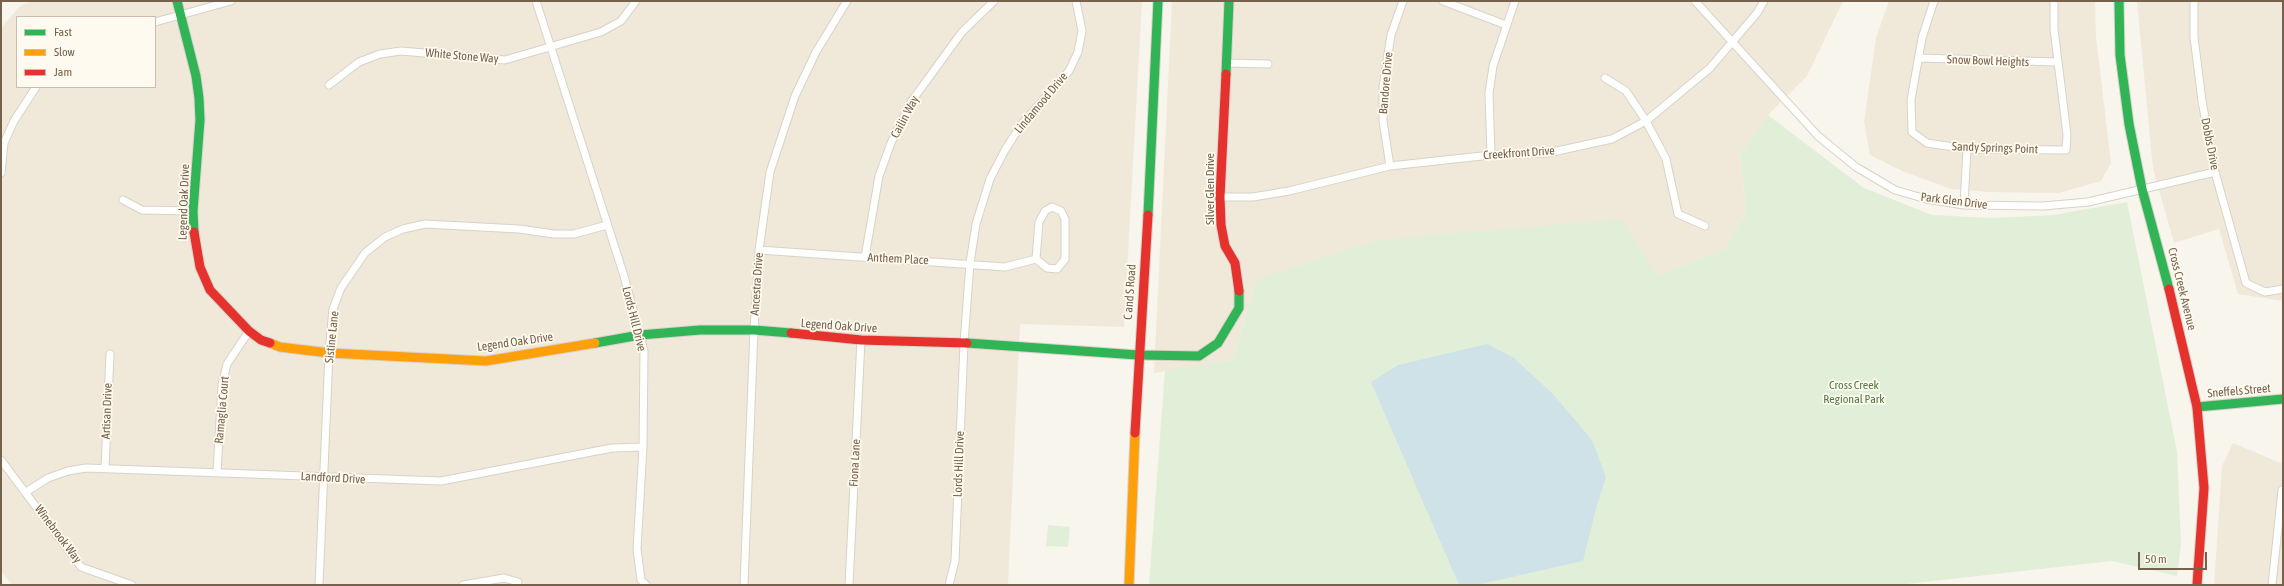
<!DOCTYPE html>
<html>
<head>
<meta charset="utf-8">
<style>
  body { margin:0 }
  #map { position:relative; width:2284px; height:586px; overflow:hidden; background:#f7f5ec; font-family:"Asap Condensed",sans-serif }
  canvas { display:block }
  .frame { position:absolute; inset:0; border:2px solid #76614d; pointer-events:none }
  .legend { position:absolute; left:16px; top:16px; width:140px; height:72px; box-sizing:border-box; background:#fffaef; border:1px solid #c8bdae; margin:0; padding:5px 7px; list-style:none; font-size:12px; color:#76614d }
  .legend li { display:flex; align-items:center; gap:8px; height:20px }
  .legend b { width:20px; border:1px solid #c8bdae }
  .scale { position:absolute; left:2138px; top:552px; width:69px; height:18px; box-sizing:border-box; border:2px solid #76614d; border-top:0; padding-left:5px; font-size:12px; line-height:14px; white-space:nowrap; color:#76614d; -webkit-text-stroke:3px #fffaef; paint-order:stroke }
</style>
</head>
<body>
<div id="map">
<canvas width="2284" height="586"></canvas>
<div class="frame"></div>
<ul class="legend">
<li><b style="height:5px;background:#30b455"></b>Fast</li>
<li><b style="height:5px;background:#ff9f0a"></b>Slow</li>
<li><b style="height:5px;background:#e5322d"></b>Jam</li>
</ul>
<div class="scale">50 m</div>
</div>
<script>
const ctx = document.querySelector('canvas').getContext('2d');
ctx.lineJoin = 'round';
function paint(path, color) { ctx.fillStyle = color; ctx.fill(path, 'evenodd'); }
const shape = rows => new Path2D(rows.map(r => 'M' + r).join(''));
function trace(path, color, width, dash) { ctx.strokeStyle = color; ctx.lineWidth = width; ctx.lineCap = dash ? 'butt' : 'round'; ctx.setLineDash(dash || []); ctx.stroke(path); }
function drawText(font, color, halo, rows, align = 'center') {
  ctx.font = font + ' "Asap Condensed",sans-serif'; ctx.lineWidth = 3.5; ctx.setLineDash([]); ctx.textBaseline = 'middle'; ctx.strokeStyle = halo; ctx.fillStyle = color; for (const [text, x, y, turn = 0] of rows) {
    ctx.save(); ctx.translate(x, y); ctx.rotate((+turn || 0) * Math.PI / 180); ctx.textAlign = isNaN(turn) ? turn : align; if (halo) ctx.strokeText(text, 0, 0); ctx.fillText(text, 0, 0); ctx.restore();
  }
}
const residential = shape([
  [32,1,1142,1,1124,327,1020,324,1008,585,12,585,1,571,1,28,19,7],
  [17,17,155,17,155,87,17,87],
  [1172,1,1843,1,1807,76,1768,115,1740,154,1746,212,1723,250,1657,275,1256,280,1233,360,1154,373],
  [1889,1,2095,1,2096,37,2111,163,2101,181,2059,193,1988,192,1951,189,1902,171,1870,155,1864,122,1876,38],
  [2137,1,2283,1,2283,301,2238,294,2219,229,2174,243,2153,169],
  [2233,443,2283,464,2283,585,2214,585,2222,466]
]);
const green = shape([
  [1768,115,1864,188,1932,215,1991,218,2053,215,2127,202,2177,451,2181,544,2177,576,2112,561,1897,585,1149,585,1165,370,1233,360,1256,280,1377,240,1621,219,1657,275,1723,250,1746,212,1740,154],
  [1048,525,1070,527,1068,547,1046,546]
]);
const water = shape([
  [1487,344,1514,358,1553,394,1592,440,1606,477,1597,505,1583,561,1476,585,1459,585,1371,382,1398,365]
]);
const street = shape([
  [536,1,624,276,644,351,643,447,637,549,641,580,646,585],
  [1443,1,1506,25],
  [1695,1,1818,136,1856,167,1895,190,1926,199,1964,205,2043,206,2088,202,2215,172],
  [1934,1,1922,38,1911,100,1912,132,1927,143,1967,149,2066,150,2067,135,2054,29,2054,1],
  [2194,1,2194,37,2202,101,2215,172,2246,283,2265,292,2283,289],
  [155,22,231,1],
  [1919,58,2057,62],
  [1226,63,1268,64],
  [1605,78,1626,91,1646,121,1666,159,1678,214,1705,226],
  [329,85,359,62,380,54,401,51,505,60,601,32,621,21,636,1],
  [1491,155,1489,93,1493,66,1515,1],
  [1390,166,1383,121,1383,87,1391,35,1403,1],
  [1,173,4,143,14,121,36,87],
  [1220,197,1253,197,1289,191,1390,166,1491,155,1548,153,1612,139,1646,121,1710,68,1757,13,1764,1],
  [123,200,142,210,193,211],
  [1964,205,1967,149],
  [759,250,1005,267,1036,259,1047,268,1057,269,1065,259,1065,219,1061,211,1052,207,1045,211,1039,222,1036,259],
  [865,257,879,176,891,143,911,102,962,32,994,1],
  [1,460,81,567,132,585],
  [105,468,110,354],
  [217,472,222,385,227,364,249,331],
  [26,492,48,478,68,471,86,468,441,481,612,448,643,447],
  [319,585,329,353,333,309,341,288,365,253,385,237,403,229,425,224,519,229,554,234,574,234,607,225],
  [463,585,504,578,518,582],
  [744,585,754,330,759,250,770,172,795,96,816,52,847,1],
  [849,585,861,340],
  [949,585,955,561,964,343,970,263,976,224,990,179,1005,150,1021,125,1069,71,1078,52,1082,31,1076,1],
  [2272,585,2282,490]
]);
const fast = shape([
  [177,1,196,76,199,98,200,120,193,211,194,232],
  [2119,1,2120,55,2129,124,2142,189,2169,289],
  [1226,74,1229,1],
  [1148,215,1158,1],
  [595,343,640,335,700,330,754,330,791,333],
  [967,343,1138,355,1199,356,1218,343,1239,308,1239,291],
  [2197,407,2283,399]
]);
const slow = shape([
  [270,343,280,347,329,353,486,361,595,343],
  [1129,585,1135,433]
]);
const jam = shape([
  [1226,74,1220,197,1221,225,1225,246,1235,263,1239,291],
  [194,232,200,267,210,290,249,331,261,340,270,343],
  [2169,289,2197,407,2204,488,2197,585],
  [791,333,861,340,967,343],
  [1135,433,1148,215]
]);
const streetNames = [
  ["White Stone Way",462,56,5],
  ["Snow Bowl Heights",1988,61,2],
  ["Bandore Drive",1386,83,-85],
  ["Lindamood Drive",1041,103,-50],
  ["Cailin Way",905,117,-62],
  ["Dobbs Drive",2210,144,79],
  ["Sandy Springs Point",1995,148,2],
  ["Creekfront Drive",1519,153,-4],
  ["Silver Glen Drive",1210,189,-90],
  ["Park Glen Drive",1954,201,7],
  ["Legend Oak Drive",184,202,-88],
  ["Anthem Place",898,259,3],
  ["Ancestra Drive",757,284,-86],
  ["Cross Creek Avenue",2182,289,76],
  ["C and S Road",1130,292,-86],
  ["Lords Hill Drive",634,319,76],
  ["Legend Oak Drive",839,326,4],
  ["Sistine Lane",332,337,-84],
  ["Legend Oak Drive",515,342,-8],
  ["Sneffels Street",2239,391,-5],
  ["Ramaglia Court",222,410,-85],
  ["Artisan Drive",107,411,-88],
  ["Fiona Lane",855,463,-87],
  ["Lords Hill Drive",959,464,-88],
  ["Landford Drive",333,478,3],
  ["Winebrook Way",58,534,53]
];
const parkNames = [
  ["Cross Creek",1854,385],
  ["Regional Park",1854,399]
];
paint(residential, '#f0e9da');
paint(green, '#e2efd8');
paint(water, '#cee2e8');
trace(street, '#d7d2cb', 9);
trace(fast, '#d8d2ca', 11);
trace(slow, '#d8d2ca', 11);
trace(jam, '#d8d2ca', 11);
trace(street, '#fefefc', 7);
trace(fast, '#30b455', 9);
trace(slow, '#ff9f0a', 9);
trace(jam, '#e5322d', 9);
drawText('12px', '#76614d', '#fffaef', streetNames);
drawText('12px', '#4d7b44', '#fffaef', parkNames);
</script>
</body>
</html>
